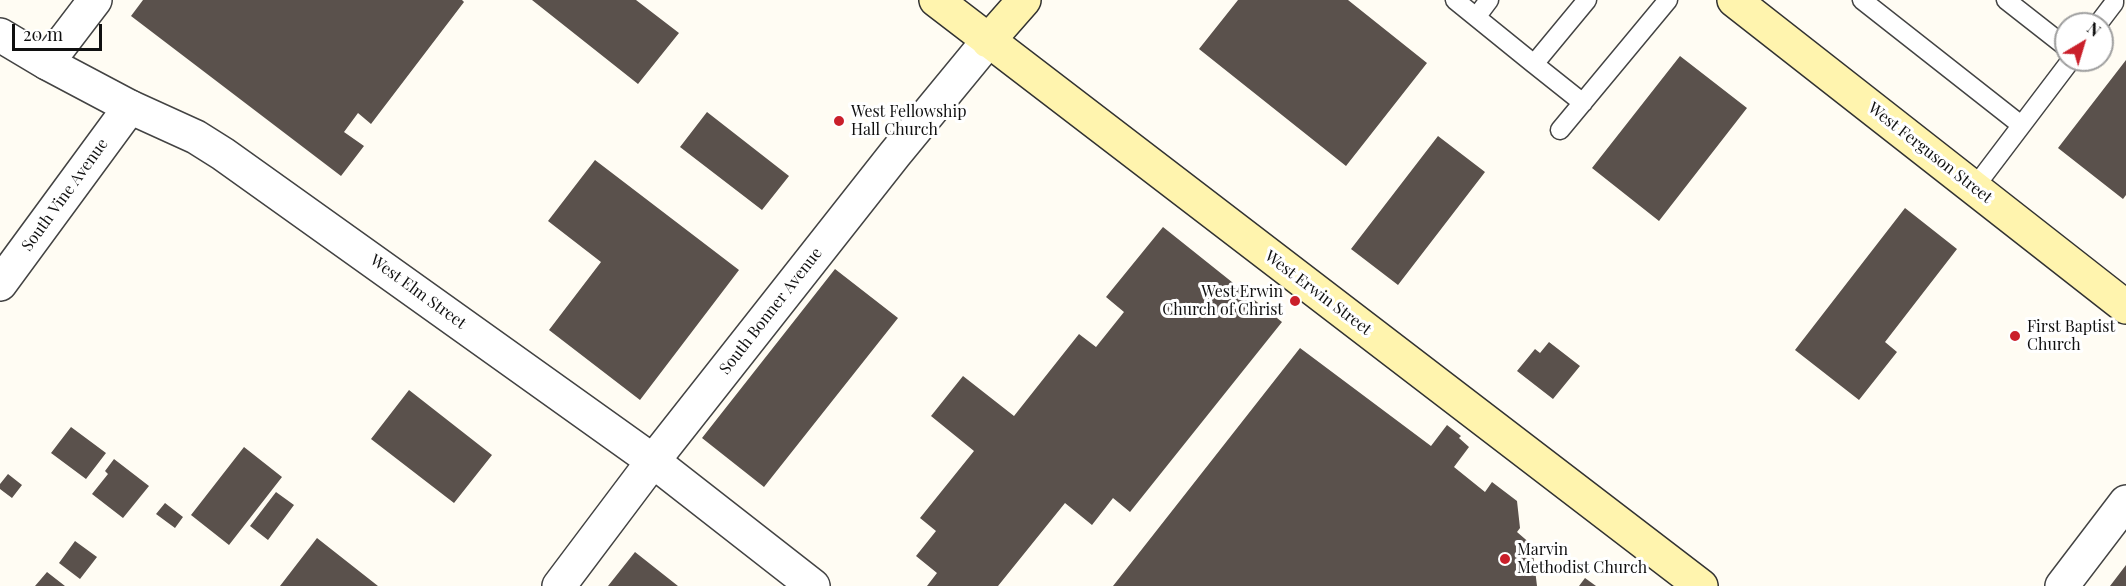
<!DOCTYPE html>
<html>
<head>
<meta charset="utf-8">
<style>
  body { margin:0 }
  #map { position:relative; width:2126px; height:586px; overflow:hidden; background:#fffcf3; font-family:"Playfair Display",serif }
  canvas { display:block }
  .north { position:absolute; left:2054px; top:12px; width:60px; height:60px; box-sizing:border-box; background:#fff; border:2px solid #9f9f9f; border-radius:50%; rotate:38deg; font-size:16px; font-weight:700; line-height:24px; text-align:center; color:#101010 }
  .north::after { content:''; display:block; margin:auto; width:21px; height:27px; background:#ca1f2a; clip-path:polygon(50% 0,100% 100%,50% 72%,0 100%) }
  .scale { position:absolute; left:12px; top:24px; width:90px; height:27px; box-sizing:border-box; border:3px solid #101010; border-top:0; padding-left:8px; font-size:18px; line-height:21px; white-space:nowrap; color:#101010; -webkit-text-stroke:4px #fff; paint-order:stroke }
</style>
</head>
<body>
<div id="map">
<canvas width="2126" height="586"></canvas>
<div class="north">N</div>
<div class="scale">20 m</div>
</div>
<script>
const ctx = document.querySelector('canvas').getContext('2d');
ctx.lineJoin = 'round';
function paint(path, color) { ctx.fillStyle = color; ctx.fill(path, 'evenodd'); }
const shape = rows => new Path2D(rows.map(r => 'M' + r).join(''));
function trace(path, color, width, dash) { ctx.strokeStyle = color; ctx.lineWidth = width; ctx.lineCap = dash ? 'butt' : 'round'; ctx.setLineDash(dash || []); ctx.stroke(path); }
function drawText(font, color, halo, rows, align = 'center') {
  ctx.font = font + ' "Playfair Display",serif'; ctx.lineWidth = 6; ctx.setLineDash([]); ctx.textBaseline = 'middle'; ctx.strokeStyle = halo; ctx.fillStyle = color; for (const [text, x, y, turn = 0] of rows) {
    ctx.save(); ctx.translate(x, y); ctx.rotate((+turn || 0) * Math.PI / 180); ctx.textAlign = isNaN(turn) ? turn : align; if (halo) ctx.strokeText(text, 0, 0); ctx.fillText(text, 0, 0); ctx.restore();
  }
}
const building = shape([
  [143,0,462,0,464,2,371,124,358,113,344,132,364,146,341,176,131,16],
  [532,0,636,0,679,33,638,84],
  [1238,0,1348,0,1427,63,1346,166,1199,49],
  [1680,56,1747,108,1659,221,1592,168],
  [2126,60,2126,195,2123,199,2058,148],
  [707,112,789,176,762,210,680,147],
  [1438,136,1485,172,1398,285,1351,249],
  [595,160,739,270,640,400,549,330,601,262,548,221],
  [1905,208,1957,249,1885,342,1897,352,1859,400,1795,350],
  [1163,227,1282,322,1130,512,1113,498,1092,525,1065,503,998,586,927,586,937,573,916,556,936,531,920,518,974,451,931,416,963,376,1014,416,1079,334,1096,347,1124,312,1106,297],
  [835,269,898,318,764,487,702,438],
  [1549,342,1580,366,1553,399,1517,371,1535,349,1540,353],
  [1300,348,1431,446,1447,425,1461,436,1459,438,1469,447,1454,467,1485,492,1492,482,1517,501,1520,528,1517,532,1532,545,1537,586,1113,586],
  [409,390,492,455,454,503,371,439],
  [71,427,106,453,86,479,51,453],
  [244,447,282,477,229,545,191,515],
  [114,459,149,486,123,518,92,494,108,474,105,471],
  [8,474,22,485,12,498,0,489,0,484],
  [276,492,294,505,268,540,250,526],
  [165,503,183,517,175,528,156,514],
  [317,538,378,586,280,586],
  [75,541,97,557,80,579,59,563],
  [635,552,678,586,608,586],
  [2126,565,2126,586,2110,586],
  [47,572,65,586,35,586],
  [1585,578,1596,586,1579,586]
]);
const service = shape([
  [1455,0,1534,64,1587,0],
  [1862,0,2021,125],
  [2006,0,2066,47],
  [1477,16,1489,0],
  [2098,24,2114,3,2114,0],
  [1534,64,1583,103],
  [1560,130,1668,0],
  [1974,188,2071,60]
]);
const minor = shape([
  [47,63,95,0],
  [0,284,130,107],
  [2062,586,2126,502]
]);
const tertiary = shape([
  [0,35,47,63,130,107,196,137,223,154,653,461,813,586],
  [559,586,653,461,895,154,988,41]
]);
const secondary = shape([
  [936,0,1701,586],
  [1734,0,2126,307],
  [988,41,1024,0]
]);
const markers = [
  [839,121,6,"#ca1f2a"],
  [1295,301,6,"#ca1f2a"],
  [2015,336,6,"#ca1f2a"],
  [1505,559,6,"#ca1f2a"]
];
const poiNames = [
  ["West Fellowship",851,112],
  ["Hall Church",851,130],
  ["West Erwin",1283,292,"right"],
  ["Church of Christ",1283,310,"right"],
  ["First Baptist",2027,327],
  ["Church",2027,345],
  ["Marvin",1517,550],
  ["Methodist Church",1517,568]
];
const streetNames = [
  ["West Ferguson Street",1930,153,38],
  ["South Vine Avenue",65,195,-54],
  ["West Elm Street",418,292,36],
  ["West Erwin Street",1318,293,37],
  ["South Bonner Avenue",771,311,-52]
];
paint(building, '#5a514c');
trace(service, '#434343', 21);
trace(minor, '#434343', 36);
trace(tertiary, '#434343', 36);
trace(secondary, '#323232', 36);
trace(service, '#fff', 18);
trace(minor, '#fff', 33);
trace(tertiary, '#fff', 33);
trace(secondary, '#fff4ae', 33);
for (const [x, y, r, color] of markers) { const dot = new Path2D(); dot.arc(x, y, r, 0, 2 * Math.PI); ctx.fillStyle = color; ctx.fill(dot); trace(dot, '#fff', 2); }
drawText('16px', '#101010', '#fff', poiNames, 'left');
drawText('16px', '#101010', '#fff', streetNames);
</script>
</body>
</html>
